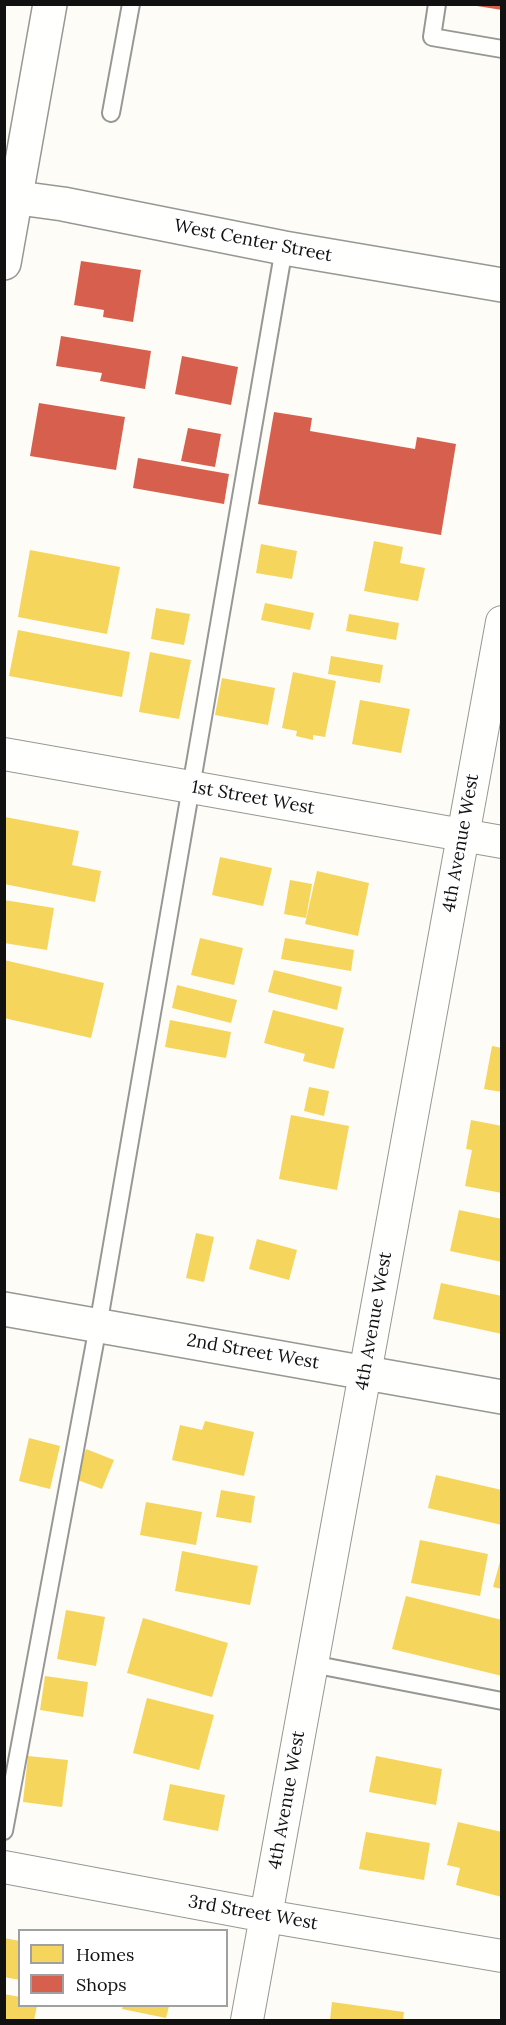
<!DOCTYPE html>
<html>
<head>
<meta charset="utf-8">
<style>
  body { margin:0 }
  #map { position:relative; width:506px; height:2025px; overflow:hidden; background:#fdfcf7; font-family:Lora,serif }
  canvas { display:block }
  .frame { position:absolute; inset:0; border:6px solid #111; pointer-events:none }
  .legend { position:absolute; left:18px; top:1929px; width:210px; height:78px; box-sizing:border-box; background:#fff; border:2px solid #a0a0a0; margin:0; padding:8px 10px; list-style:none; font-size:18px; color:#111 }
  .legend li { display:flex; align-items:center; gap:12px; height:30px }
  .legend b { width:30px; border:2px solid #a0a0a0 }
</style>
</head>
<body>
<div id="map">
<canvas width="506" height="2025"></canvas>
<div class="frame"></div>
<ul class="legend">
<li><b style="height:16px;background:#f6d55c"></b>Homes</li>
<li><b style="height:16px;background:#d6604d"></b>Shops</li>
</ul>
</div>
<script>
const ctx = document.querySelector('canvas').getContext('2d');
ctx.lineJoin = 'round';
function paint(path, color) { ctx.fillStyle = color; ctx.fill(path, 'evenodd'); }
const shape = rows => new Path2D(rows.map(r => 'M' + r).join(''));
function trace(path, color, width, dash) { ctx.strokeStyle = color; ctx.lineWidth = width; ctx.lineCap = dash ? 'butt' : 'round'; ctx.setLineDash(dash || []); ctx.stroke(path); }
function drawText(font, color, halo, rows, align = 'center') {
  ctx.font = font + ' Lora,serif'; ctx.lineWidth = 6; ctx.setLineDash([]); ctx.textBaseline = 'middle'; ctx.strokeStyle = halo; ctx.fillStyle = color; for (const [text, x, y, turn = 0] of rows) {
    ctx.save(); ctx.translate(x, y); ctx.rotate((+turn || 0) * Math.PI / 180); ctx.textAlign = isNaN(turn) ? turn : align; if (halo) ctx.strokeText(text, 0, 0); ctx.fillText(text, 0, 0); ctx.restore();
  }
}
const homes = shape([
  [374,541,403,547,400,563,425,568,418,601,364,591],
  [261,544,297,551,292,579,256,573],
  [30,550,120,567,107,634,18,617],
  [265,603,314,613,310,630,261,620],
  [156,608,190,614,184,645,151,639],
  [349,614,399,623,396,640,346,631],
  [18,630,130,652,122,697,9,676],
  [150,652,191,660,179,719,139,712],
  [331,656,383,665,380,683,328,674],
  [293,672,336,681,325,737,313,735,313,740,296,736,297,731,282,728],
  [222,678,275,688,268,725,215,715],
  [360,700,410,709,401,753,352,744],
  [5,817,79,831,72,865,101,871,95,902,4,884],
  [220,857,272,868,263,906,212,895],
  [317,871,369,883,358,936,305,924],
  [290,880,312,884,306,918,284,914],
  [4,900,54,908,47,950,4,943],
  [200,938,243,948,234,985,191,975],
  [285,938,354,950,351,971,281,959],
  [4,960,104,983,91,1038,4,1018],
  [274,970,342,987,337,1010,268,992],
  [177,985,237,1000,231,1023,172,1008],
  [273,1010,344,1028,334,1069,303,1061,305,1054,264,1043],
  [170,1020,231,1032,226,1058,165,1047],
  [492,1046,502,1048,502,1092,484,1089],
  [309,1087,329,1091,324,1116,304,1111],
  [291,1115,349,1126,337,1190,279,1179],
  [471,1120,502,1126,502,1193,465,1186,472,1150,466,1149],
  [459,1210,502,1219,502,1262,450,1251],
  [196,1233,214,1237,204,1282,186,1278],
  [257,1239,297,1250,289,1280,249,1269],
  [441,1283,502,1296,502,1334,433,1319],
  [205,1421,254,1432,244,1476,172,1460,180,1425,202,1430],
  [29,1438,60,1446,50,1489,19,1481],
  [86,1449,114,1460,102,1489,75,1479],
  [436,1475,502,1490,502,1525,428,1508],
  [221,1490,255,1496,251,1523,216,1517],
  [146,1502,202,1512,196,1545,140,1535],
  [420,1540,488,1554,480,1596,411,1583],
  [182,1551,258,1566,250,1605,175,1591],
  [501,1558,502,1559,502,1589,493,1587],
  [406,1596,502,1620,502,1676,392,1649],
  [66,1610,105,1617,96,1666,57,1659],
  [143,1618,228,1643,212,1697,127,1673],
  [45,1676,88,1682,83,1717,40,1710],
  [147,1698,214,1715,199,1770,133,1753],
  [28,1756,68,1760,62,1807,23,1802],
  [376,1756,442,1769,436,1805,369,1792],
  [170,1784,225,1795,218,1831,163,1820],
  [458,1822,502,1832,502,1897,456,1885,460,1868,447,1865],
  [366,1832,430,1843,424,1880,359,1869],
  [4,1938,20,1941,20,1980,4,1977],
  [4,1994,20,1997,20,2006,37,2006,34,2020,4,2020],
  [332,2002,404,2012,403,2020,330,2020],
  [123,2006,169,2006,166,2018,122,2009]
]);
const shops = shape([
  [477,4,502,4,502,10,477,6],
  [81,261,141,270,133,322,103,317,104,310,74,305],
  [61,336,151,351,145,389,100,381,102,373,56,366],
  [182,356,238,367,231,405,175,394],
  [39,403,125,417,116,470,30,456],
  [274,412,312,418,310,431,415,449,417,437,456,444,441,535,258,504],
  [188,428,221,434,215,467,181,461],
  [138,458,229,474,224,504,133,488]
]);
const service = shape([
  [437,4,432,37,502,49],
  [111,113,131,4],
  [312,1664,502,1701],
  [4,1831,98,1326,284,248]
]);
const minor = shape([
  [4,754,502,842],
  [4,1867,266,1916,502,1956],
  [247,2020,502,622]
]);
const tertiary = shape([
  [4,196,63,204,284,248,502,285],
  [4,263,50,4],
  [4,1309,502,1397]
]);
const streetNames = [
  ["West Center Street",253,241,11],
  ["1st Street West",253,798,10],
  ["4th Avenue West",461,843,-80],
  ["4th Avenue West",374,1321,-80],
  ["2nd Street West",253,1352,10],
  ["4th Avenue West",287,1800,-80],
  ["3rd Street West",253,1913,10]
];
paint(homes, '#f6d55c');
paint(shops, '#d6604d');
trace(service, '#979795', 20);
trace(minor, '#979795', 34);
trace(tertiary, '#979795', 36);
trace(service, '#fffffe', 16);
trace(minor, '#fffffe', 32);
trace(tertiary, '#fffffe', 33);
drawText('18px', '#111', '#fff', streetNames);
</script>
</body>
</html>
